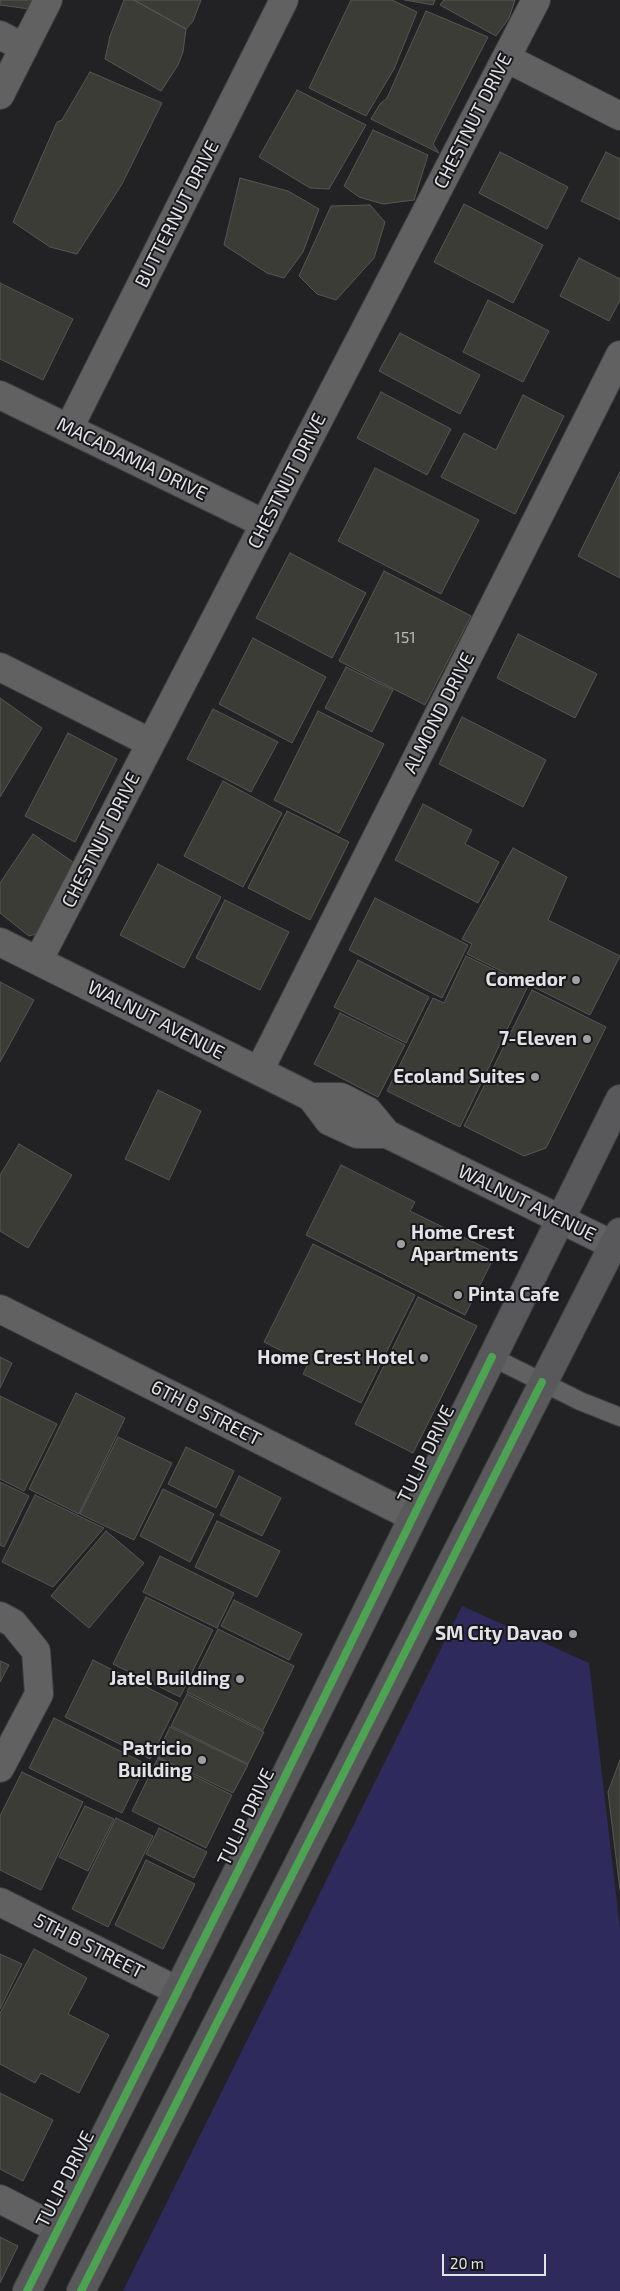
<!DOCTYPE html>
<html>
<head>
<meta charset="utf-8">
<style>
  body { margin:0 }
  #map { position:relative; width:620px; height:2291px; overflow:hidden; background:#222225; font-family:"Exo 2",sans-serif }
  canvas { display:block }
  .scale { position:absolute; left:442px; top:2254px; width:104px; height:22px; box-sizing:border-box; border:2px solid #e3e3e6; border-top:0; padding-left:6px; font-size:15px; line-height:18px; white-space:nowrap; color:#e3e3e6; -webkit-text-stroke:4px #18181c; paint-order:stroke }
</style>
</head>
<body>
<div id="map">
<canvas width="620" height="2291"></canvas>
<div class="scale">20 m</div>
</div>
<script>
const ctx = document.querySelector('canvas').getContext('2d');
ctx.lineJoin = 'round';
function paint(path, color) { ctx.fillStyle = color; ctx.fill(path, 'evenodd'); }
const shape = rows => new Path2D(rows.map(r => 'M' + r).join(''));
function trace(path, color, width, dash) { ctx.strokeStyle = color; ctx.lineWidth = width; ctx.lineCap = dash ? 'butt' : 'round'; ctx.setLineDash(dash || []); ctx.stroke(path); }
function drawText(font, color, halo, rows, align = 'center') {
  ctx.font = font + ' "Exo 2",sans-serif'; ctx.lineWidth = 4; ctx.setLineDash([]); ctx.textBaseline = 'middle'; ctx.strokeStyle = halo; ctx.fillStyle = color; for (const [text, x, y, turn = 0] of rows) {
    ctx.save(); ctx.translate(x, y); ctx.rotate((+turn || 0) * Math.PI / 180); ctx.textAlign = isNaN(turn) ? turn : align; if (halo) ctx.strokeText(text, 0, 0); ctx.fillText(text, 0, 0); ctx.restore();
  }
}
const green = shape([
  [462,1606,589,1663,620,1929,620,2291,123,2291]
]);
const building = shape([
  [0,0,33,0,29,9,0,5,0,0],
  [124,0,134,0,186,29,183,52,178,65,161,91,105,59,110,36,124,0],
  [134,0,201,0,193,21,186,29,134,0],
  [351,0,392,0,417,12,394,69,366,116,309,88,351,0],
  [405,0,435,0,433,5,405,0],
  [444,0,515,0,509,18,496,36,440,5,444,0],
  [426,11,488,37,433,144,439,153,371,119,380,104,387,98,426,11],
  [90,72,162,103,122,184,77,254,50,247,13,222,57,122,62,120,90,72],
  [297,90,366,125,329,189,310,188,259,157,297,90],
  [373,130,428,155,414,200,383,204,359,197,344,186,373,130],
  [500,152,568,187,547,229,479,193,500,152],
  [606,152,620,159,620,220,581,201,606,152],
  [240,178,288,191,319,209,303,252,284,278,267,273,224,245,240,178],
  [464,204,543,245,513,303,434,262,464,204],
  [370,205,385,222,374,258,336,300,317,294,299,276,331,206,370,205],
  [579,258,620,279,620,300,609,321,560,296,579,258],
  [0,283,73,319,43,380,0,359,0,283],
  [488,300,549,331,523,382,463,352,488,300],
  [400,333,480,375,460,414,379,371,400,333],
  [381,392,451,429,427,475,357,438,381,392],
  [523,395,564,416,515,514,441,477,464,433,496,450,523,395],
  [375,468,479,520,441,594,338,541,375,468],
  [620,472,620,578,578,556,620,472],
  [290,553,366,593,332,658,256,618,290,553],
  [384,571,471,616,425,705,339,661,384,571],
  [518,634,597,674,575,718,497,678,518,634],
  [253,638,326,677,292,743,219,704,253,638],
  [346,667,393,690,372,732,325,708,346,667],
  [0,698,42,728,0,797,0,698],
  [213,709,278,742,251,792,187,759,213,709],
  [318,711,384,744,339,833,274,800,318,711],
  [462,717,546,760,523,807,439,764,462,717],
  [68,733,117,759,75,842,25,816,68,733],
  [223,781,282,813,243,887,184,856,223,781],
  [423,804,472,830,465,844,499,862,478,903,395,860,423,804],
  [287,811,349,842,310,920,248,888,287,811],
  [33,834,77,865,46,931,29,936,0,913,0,883,33,834],
  [513,848,567,877,548,920,620,956,590,1015,467,954,472,944,462,939,513,848],
  [158,864,221,897,184,968,120,935,158,864],
  [375,898,468,945,442,998,349,950,375,898],
  [225,900,289,932,260,990,196,958,225,900],
  [466,956,528,986,460,1127,387,1091,433,998,444,1003,466,956],
  [358,960,429,997,406,1043,334,1007,358,960],
  [0,982,34,1000,0,1062,0,982],
  [532,990,606,1027,546,1148,524,1156,464,1126,532,990],
  [340,1013,405,1045,378,1097,314,1064,340,1013],
  [158,1090,201,1111,169,1180,125,1159,158,1090],
  [19,1144,72,1175,28,1248,0,1231,0,1175,19,1144],
  [341,1165,415,1202,410,1211,496,1253,465,1315,306,1235,341,1165],
  [313,1244,415,1295,361,1403,303,1374,308,1364,264,1342,313,1244],
  [418,1297,477,1326,413,1453,355,1424,418,1297],
  [0,1357,12,1363,0,1388,0,1357],
  [76,1393,125,1418,79,1514,29,1489,76,1393],
  [0,1396,57,1424,24,1491,0,1479,0,1396],
  [118,1437,172,1463,134,1540,80,1514,118,1437],
  [186,1447,234,1471,216,1508,168,1484,186,1447],
  [239,1476,281,1498,262,1536,220,1515,239,1476],
  [0,1482,29,1496,4,1547,0,1545,0,1482],
  [163,1489,214,1514,190,1562,140,1536,163,1489],
  [35,1495,104,1528,53,1587,2,1562,35,1495],
  [217,1521,280,1551,257,1597,195,1567,217,1521],
  [106,1531,144,1563,89,1628,51,1596,106,1531],
  [160,1556,234,1593,217,1628,143,1592,160,1556],
  [146,1597,213,1630,180,1697,113,1664,146,1597],
  [234,1600,302,1634,289,1660,221,1626,234,1600],
  [218,1629,294,1666,263,1730,187,1692,218,1629],
  [93,1660,178,1703,150,1759,65,1717,93,1660],
  [0,1661,9,1665,0,1682,0,1661],
  [187,1694,264,1732,248,1764,171,1726,187,1694],
  [54,1718,146,1764,122,1813,29,1768,54,1718],
  [170,1727,248,1765,233,1793,156,1756,170,1727],
  [158,1758,232,1795,206,1848,132,1811,158,1758],
  [620,1760,620,1890,608,1792,620,1760],
  [22,1772,83,1802,41,1890,0,1870,0,1816,22,1772],
  [85,1806,114,1819,88,1871,59,1857,85,1806],
  [116,1818,153,1836,108,1927,72,1909,116,1818],
  [159,1828,207,1852,194,1878,146,1854,159,1828],
  [146,1860,195,1884,163,1949,115,1925,146,1860],
  [34,1949,87,1978,68,2014,109,2035,79,2093,41,2073,35,2083,0,2064,0,2013,34,1949],
  [0,1954,22,1964,0,2009,0,1954],
  [0,2093,53,2120,23,2181,0,2169,0,2093],
  [0,2237,18,2246,0,2283,0,2237]
]);
const service = shape([
  [492,1357,580,1401,620,1417]
]);
const minor = shape([
  [0,35,24,48],
  [506,58,620,116],
  [0,95,48,0],
  [0,395,265,524],
  [69,428,284,0],
  [0,667,151,743],
  [0,942,311,1097,329,1121,357,1134,387,1134,613,1245],
  [38,961,536,0],
  [259,1071,620,355],
  [311,1097,341,1097,368,1111,387,1134],
  [0,1309,413,1517],
  [0,1616,13,1623,36,1651,39,1694,0,1768],
  [0,1902,178,1991],
  [0,2199,58,2229]
]);
const secondary = shape([
  [27,2291,268,1811,620,1099],
  [81,2291,620,1232]
]);
const cycleway = shape([
  [27,2291,268,1811,492,1357],
  [81,2291,542,1382]
]);
const markers = [
  [576,980,5,"#9f9fa2"],
  [587,1039,5,"#9f9fa2"],
  [535,1077,5,"#9f9fa2"],
  [401,1244,5,"#9f9fa2"],
  [458,1295,5,"#9f9fa2"],
  [424,1358,5,"#9f9fa2"],
  [573,1634,5,"#9f9fa2"],
  [240,1679,5,"#9f9fa2"],
  [202,1760,5,"#9f9fa2"]
];
const numberNames = [
  ["151",405,638]
];
const streetNames = [
  ["CHESTNUT DRIVE",473,121,-63],
  ["BUTTERNUT DRIVE",177,214,-63],
  ["MACADAMIA DRIVE",132,459,26],
  ["CHESTNUT DRIVE",287,481,-63],
  ["ALMOND DRIVE",439,713,-63],
  ["CHESTNUT DRIVE",101,840,-63],
  ["WALNUT AVENUE",156,1020,27],
  ["WALNUT AVENUE",527,1203,26],
  ["6TH B STREET",206,1413,27],
  ["TULIP DRIVE",426,1454,-64],
  ["TULIP DRIVE",246,1817,-64],
  ["5TH B STREET",89,1946,27],
  ["TULIP DRIVE",65,2179,-63]
];
const poiNames = [
  ["Comedor",566,980],
  ["7-Eleven",577,1039],
  ["Ecoland Suites",525,1077],
  ["Home Crest",411,1233,"left"],
  ["Apartments",411,1255,"left"],
  ["Pinta Cafe",468,1295,"left"],
  ["Home Crest Hotel",414,1358],
  ["SM City Davao",563,1634],
  ["Jatel Building",230,1679],
  ["Patricio",192,1749],
  ["Building",192,1771]
];
paint(green, '#2e2a5c');
paint(building, '#3c3c36');
trace(building, '#565656', 1);
trace(service, '#3e3e3f', 20);
trace(minor, '#3e3e3f', 30);
trace(secondary, '#3e3e3f', 30);
trace(service, '#616162', 18);
trace(minor, '#616162', 28);
trace(secondary, '#59595c', 28);
trace(cycleway, '#4ca352', 8);
for (const [x, y, r, color] of markers) { const dot = new Path2D(); dot.arc(x, y, r, 0, 2 * Math.PI); ctx.fillStyle = color; ctx.fill(dot); trace(dot, '#18181c', 2); }
drawText('16px', '#b9b9ba', null, numberNames);
drawText('19px', '#e3e3e6', '#18181c', streetNames);
drawText('bold 19px', '#e3e3e6', '#18181c', poiNames, 'right');
</script>
</body>
</html>
